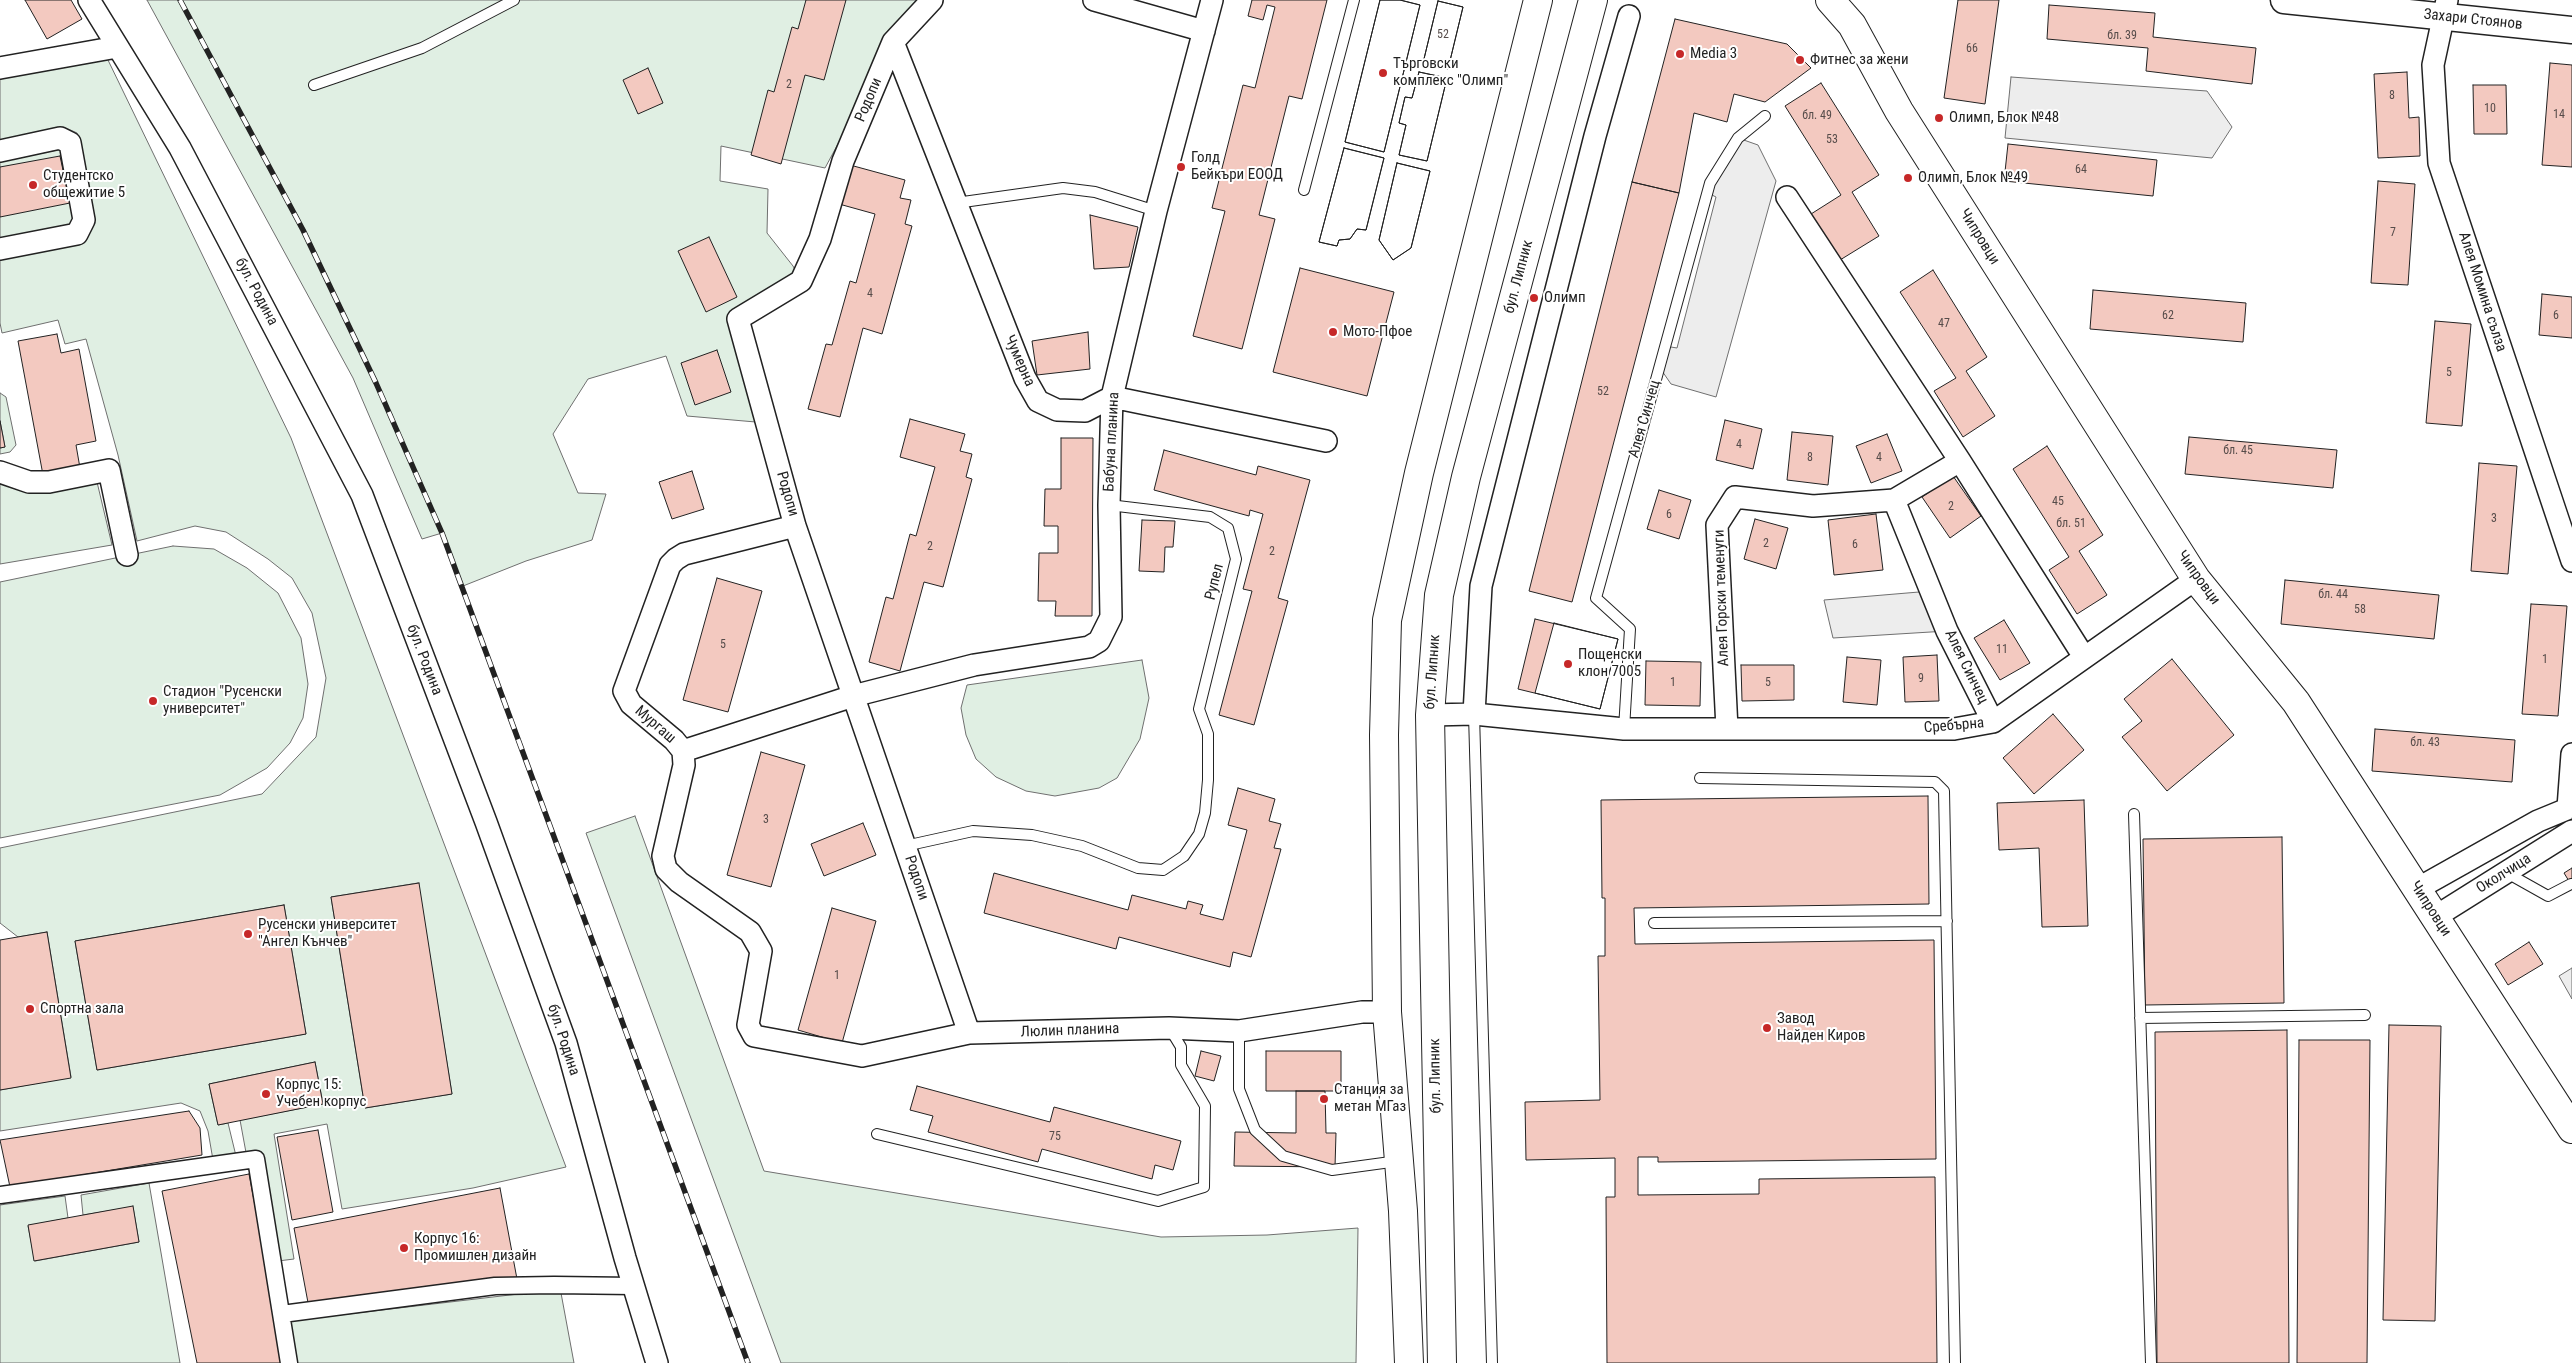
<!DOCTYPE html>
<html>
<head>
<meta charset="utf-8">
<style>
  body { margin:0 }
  canvas { display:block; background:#fff }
</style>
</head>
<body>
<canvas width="2572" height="1363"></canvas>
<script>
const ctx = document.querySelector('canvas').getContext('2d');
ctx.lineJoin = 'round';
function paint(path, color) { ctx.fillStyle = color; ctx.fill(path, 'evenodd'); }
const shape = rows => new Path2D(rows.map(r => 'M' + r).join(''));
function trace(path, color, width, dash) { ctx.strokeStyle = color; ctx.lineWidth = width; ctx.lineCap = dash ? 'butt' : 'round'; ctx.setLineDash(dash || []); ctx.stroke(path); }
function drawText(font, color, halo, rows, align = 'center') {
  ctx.font = font + ' "Roboto Condensed",sans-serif'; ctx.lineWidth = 4; ctx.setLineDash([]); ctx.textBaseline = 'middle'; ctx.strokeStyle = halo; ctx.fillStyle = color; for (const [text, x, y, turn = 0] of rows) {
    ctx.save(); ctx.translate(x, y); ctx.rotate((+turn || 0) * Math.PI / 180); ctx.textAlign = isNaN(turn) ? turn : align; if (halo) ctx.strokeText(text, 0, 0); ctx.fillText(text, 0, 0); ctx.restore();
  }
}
const green = shape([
  [147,0,932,0,893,42,825,168,721,146,720,181,768,189,767,233,793,266,801,281,738,319,767,423,687,416,666,356,588,379,553,434,578,493,606,494,592,540,526,561,463,586,442,533,422,539,353,378,147,0],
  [107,58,291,438,566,1167,473,1188,342,1209,327,1124,274,1134,294,1259,278,1261,247,1158,240,1120,323,1104,315,1062,209,1084,218,1125,228,1123,236,1156,213,1160,208,1131,200,1111,181,1103,0,1131,0,1090,71,1077,47,932,18,937,0,923,0,848,262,794,316,737,326,678,312,613,292,578,268,559,226,532,195,526,137,541,118,455,86,339,65,344,58,320,2,333,0,323,0,257,91,224,77,133,64,127,0,140,0,78,107,58],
  [418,883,452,1094,365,1108,331,897,418,883],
  [284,905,306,1034,97,1070,75,941,284,905],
  [68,148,81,221,74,230,0,245,0,161,68,148],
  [0,393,6,397,16,445,10,452,0,454,0,448,5,447,0,421,0,393],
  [0,479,97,482,112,545,0,564,0,479],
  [173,546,214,549,247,568,278,593,301,638,308,684,303,718,290,743,267,768,220,795,0,838,0,582,173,546],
  [1142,660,1149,698,1140,739,1117,778,1099,788,1055,796,1026,791,996,777,976,759,966,735,961,708,967,685,1142,660],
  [635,816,764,1171,1161,1237,1267,1235,1358,1228,1356,1363,781,1363,586,833,635,816],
  [149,1183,180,1363,0,1363,0,1205,65,1196,68,1218,28,1226,35,1261,139,1242,133,1207,83,1215,81,1195,149,1183],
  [544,1291,561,1293,574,1363,295,1363,288,1321,544,1291]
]);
const parking = shape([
  [2011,77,2207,91,2232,127,2212,158,2005,138,2011,77],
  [1738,138,1758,145,1776,181,1716,397,1671,384,1660,368,1665,346,1677,348,1716,197,1708,193,1738,138],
  [1931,591,1947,631,1833,638,1824,600,1931,591],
  [2572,968,2572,999,2559,976,2572,968]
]);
const building = shape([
  [25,0,71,0,82,19,47,39,25,0],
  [806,0,846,0,824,80,805,75,781,164,751,155,768,90,774,92,792,27,798,29,806,0],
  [1252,0,1327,0,1302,99,1289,96,1259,215,1275,219,1242,349,1193,336,1225,211,1212,208,1243,85,1255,88,1275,7,1267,5,1263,20,1248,16,1252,0],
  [1380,0,1400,0,1420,5,1384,152,1345,142,1380,0],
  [1380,0,1400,0,1420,5,1384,152,1345,142,1380,0],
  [1958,0,1999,0,1985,104,1944,98,1958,0],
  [1438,1,1463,7,1448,69,1423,63,1438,1],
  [1438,1,1463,7,1448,69,1423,63,1438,1],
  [2049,5,2155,13,2153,37,2256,48,2252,84,2146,71,2148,48,2047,39,2049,5],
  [1675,19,1787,44,1811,68,1765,102,1734,94,1727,122,1694,113,1679,193,1632,182,1675,19],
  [2550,63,2572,65,2572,167,2542,165,2550,63],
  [648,68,663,103,638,114,623,80,648,68],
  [1419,72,1447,78,1427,161,1399,155,1406,125,1399,123,1405,97,1412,98,1419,72],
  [1419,72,1447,78,1427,161,1399,155,1406,125,1399,123,1405,97,1412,98,1419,72],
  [2407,72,2409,118,2419,117,2420,156,2378,158,2374,74,2407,72],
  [1821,83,1879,175,1852,192,1879,236,1840,260,1811,214,1841,195,1785,106,1821,83],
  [2473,85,2506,85,2507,134,2474,134,2473,85],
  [2008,144,2157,160,2153,196,2004,181,2008,144],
  [1344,148,1384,158,1366,230,1357,229,1350,239,1339,240,1337,246,1319,242,1344,148],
  [1344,148,1384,158,1366,230,1357,229,1350,239,1339,240,1337,246,1319,242,1344,148],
  [60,156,70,203,0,217,0,167,60,156],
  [1397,163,1430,171,1411,248,1393,260,1379,240,1397,163],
  [1397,163,1430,171,1411,248,1393,260,1379,240,1397,163],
  [850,165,905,180,900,198,911,200,905,224,912,226,882,334,863,328,840,417,808,409,826,344,832,345,850,281,856,283,875,214,839,204,850,165],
  [2378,181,2415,184,2408,285,2371,283,2378,181],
  [1632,182,1679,193,1572,602,1529,591,1632,182],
  [1090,215,1138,227,1129,267,1094,269,1090,215],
  [709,237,737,297,706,312,678,251,709,237],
  [1300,268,1394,292,1367,396,1273,372,1300,268],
  [1933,270,1987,357,1966,371,1995,416,1963,437,1934,391,1956,378,1900,292,1933,270],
  [2093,290,2246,303,2243,342,2090,329,2093,290],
  [2542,294,2572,297,2572,338,2539,335,2542,294],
  [2435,321,2471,324,2462,426,2426,423,2435,321],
  [1088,332,1090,369,1037,375,1032,341,1088,332],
  [57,334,61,353,79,349,96,441,76,445,80,468,43,475,18,341,57,334],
  [717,350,731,392,695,405,681,363,717,350],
  [910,419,965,434,960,451,972,454,966,477,972,479,943,587,924,582,900,671,869,662,886,597,893,599,910,534,916,536,935,467,900,457,910,419],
  [1725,420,1762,429,1753,469,1716,460,1725,420],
  [0,421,5,447,0,448,0,421],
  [1792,432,1833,436,1828,485,1787,480,1792,432],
  [1887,434,1902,471,1871,483,1856,446,1887,434],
  [2189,437,2337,450,2333,488,2185,474,2189,437],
  [1061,438,1093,438,1092,616,1055,616,1056,601,1038,601,1039,553,1058,553,1058,526,1044,526,1045,489,1061,489,1061,438],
  [2047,446,2103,535,2079,551,2107,595,2077,614,2049,570,2069,557,2013,469,2047,446],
  [1164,450,1256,475,1258,466,1310,480,1278,598,1288,601,1254,725,1219,715,1252,591,1243,589,1263,514,1250,510,1249,516,1154,490,1164,450],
  [2479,463,2517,466,2508,574,2471,571,2479,463],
  [692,471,704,509,672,519,659,482,692,471],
  [1953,476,1981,516,1950,538,1922,497,1953,476],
  [1659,490,1691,500,1679,539,1647,529,1659,490],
  [1876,514,1883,570,1834,575,1828,520,1876,514],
  [1755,519,1788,528,1776,569,1744,559,1755,519],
  [1142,520,1175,521,1173,547,1165,547,1164,572,1139,571,1142,520],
  [717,578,762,591,728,712,683,700,717,578],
  [2285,580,2439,595,2434,639,2281,624,2285,580],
  [2531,604,2567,606,2558,716,2522,714,2531,604],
  [1535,619,1618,639,1600,709,1518,689,1535,619],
  [2004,620,2030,663,2000,680,1974,638,2004,620],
  [1554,623,1618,639,1600,709,1535,693,1554,623],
  [1937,655,1939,701,1905,702,1903,657,1937,655],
  [1847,657,1881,660,1877,705,1843,702,1847,657],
  [2172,659,2234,735,2167,791,2122,737,2142,721,2124,699,2172,659],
  [1646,661,1701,662,1700,706,1645,705,1646,661],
  [1741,665,1794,665,1794,700,1742,701,1741,665],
  [2053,714,2084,750,2034,794,2003,758,2053,714],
  [2375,729,2515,740,2512,782,2372,771,2375,729],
  [761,752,805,765,771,887,727,875,761,752],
  [1238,788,1275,799,1269,821,1281,824,1274,848,1281,849,1251,957,1233,952,1230,967,1119,937,1116,949,984,913,994,873,1128,910,1132,895,1186,909,1188,901,1203,905,1200,914,1223,920,1247,830,1228,825,1238,788],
  [1928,796,1929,904,1634,908,1635,944,1934,940,1936,1159,1658,1162,1658,1157,1638,1157,1638,1195,1759,1194,1759,1179,1935,1177,1937,1363,1607,1363,1606,1197,1615,1197,1615,1158,1526,1160,1525,1102,1600,1100,1598,956,1605,956,1605,898,1602,898,1601,800,1928,796],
  [2084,800,2088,926,2042,927,2039,848,1999,850,1997,803,2084,800],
  [863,823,876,855,824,876,811,844,863,823],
  [2282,837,2284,1003,2145,1005,2143,839,2282,837],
  [2572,868,2572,886,2564,873,2572,868],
  [419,883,452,1094,365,1108,331,897,419,883],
  [284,905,306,1034,97,1070,75,941,284,905],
  [832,908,876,921,842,1043,798,1030,832,908],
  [47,932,71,1078,0,1090,0,940,47,932],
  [2529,942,2543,964,2508,985,2495,964,2529,942],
  [2389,1025,2441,1026,2435,1321,2383,1320,2389,1025],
  [2287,1030,2289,1363,2157,1363,2155,1032,2287,1030],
  [2299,1040,2370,1040,2367,1363,2297,1363,2299,1040],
  [1201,1051,1221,1056,1214,1081,1195,1076,1201,1051],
  [1266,1051,1341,1051,1341,1091,1266,1091,1266,1051],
  [315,1062,323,1104,218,1125,209,1084,315,1062],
  [917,1086,1050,1122,1054,1107,1181,1141,1173,1170,1155,1165,1152,1179,1042,1149,1038,1162,928,1132,933,1116,910,1110,917,1086],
  [1296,1091,1325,1091,1326,1133,1336,1133,1335,1167,1234,1166,1235,1132,1296,1133,1296,1091],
  [189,1111,200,1128,202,1155,10,1187,0,1140,189,1111],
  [318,1130,333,1212,292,1220,277,1137,318,1130],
  [249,1174,285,1363,197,1363,162,1191,249,1174],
  [500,1188,517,1279,309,1308,294,1228,500,1188],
  [133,1206,139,1242,34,1261,28,1225,133,1206]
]);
const service = shape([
  [314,85,422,48,514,0],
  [1304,190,1354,0],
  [956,203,1063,188,1095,192,1156,211],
  [1474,714,1492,1363],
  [1624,729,1630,629,1596,598,1710,183,1738,138,1765,116],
  [1700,778,1935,782,1944,791,1955,1363],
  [2134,814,2151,1363],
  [905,846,973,831,1032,835,1082,846,1138,868,1163,870,1184,856,1199,834,1205,813,1208,780,1208,734,1199,709,1236,559,1228,528,1210,517,1109,505],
  [2507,873,2548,896,2571,884],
  [1654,923,1947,921],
  [2140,1018,2365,1015],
  [1239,1031,1239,1089,1255,1130,1283,1156,1332,1170,1398,1161],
  [877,1134,1158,1201,1204,1187,1205,1106,1181,1065,1181,1047,1170,1029]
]);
const pedestrian = shape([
  [0,1195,256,1159,289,1363],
  [282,1314,495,1286,554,1285,634,1286]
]);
const minor = shape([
  [89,0,180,148,362,495,486,822,566,1043,625,1258,657,1363],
  [932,0,893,42,843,161,820,239,801,281,738,319,795,526,969,1033],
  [1094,0,1204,31],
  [2447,0,2433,65,2439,163,2572,561],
  [893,42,1025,378,1038,401,1057,410,1085,411,1112,397,1326,441],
  [0,68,117,47],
  [0,151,60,138,70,143,84,220,77,234,0,249],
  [1787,197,1960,461,2084,657],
  [0,472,29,482,49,482,109,470,127,555],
  [1894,500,1947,631,1993,722],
  [795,526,684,554,676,559,670,565,624,691,631,704,674,740,683,751,684,765,663,856,666,869,679,882,750,932,761,951,748,1025,754,1036,862,1056,969,1033,1169,1028,1239,1031,1362,1012,1387,1012],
  [1474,714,1481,586,1595,136,1629,16],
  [1430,715,1474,714,1624,729,1954,729,1993,722,2196,579],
  [1727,729,1717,525,1735,497,1813,506,1894,500,1960,461],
  [683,751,853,696,974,665,1089,647,1099,641,1111,617,1109,505,1112,397,1156,211,1212,0],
  [2568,808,2572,754],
  [2417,889,2538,821,2572,807],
  [2435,917,2572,831]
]);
const tertiary = shape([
  [2284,0,2572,30]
]);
const secondary = shape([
  [1830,0,1852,25,1899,111,2196,579,2296,702,2572,1129]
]);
const primary = shape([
  [1409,1363,1403,1211,1387,1012,1384,735,1387,620,1419,473,1538,0],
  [1442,1363,1430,715,1439,595,1466,477,1593,0]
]);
const rail = shape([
  [180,0,303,230,376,383,442,533,748,1363]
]);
const markers = [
  [1680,54,5,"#c62828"],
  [1800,60,5,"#c62828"],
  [1383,73,5,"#c62828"],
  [1939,118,5,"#c62828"],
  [1181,167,5,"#c62828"],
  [1908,178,5,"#c62828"],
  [33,185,5,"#c62828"],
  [1534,298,5,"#c62828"],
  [1333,332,5,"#c62828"],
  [1568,664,5,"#c62828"],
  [153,701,5,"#c62828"],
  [248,934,5,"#c62828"],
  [30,1009,5,"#c62828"],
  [1767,1028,5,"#c62828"],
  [266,1094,5,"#c62828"],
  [1324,1099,5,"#c62828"],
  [404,1248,5,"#c62828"]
];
const numberNames = [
  ["52",1443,35],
  ["бл. 39",2122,36],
  ["66",1972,49],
  ["2",789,85],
  ["8",2392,96],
  ["10",2490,109],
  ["14",2559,115],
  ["бл. 49",1817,116],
  ["53",1832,140],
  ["64",2081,170],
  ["7",2393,233],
  ["4",870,294],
  ["62",2168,316],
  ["6",2556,316],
  ["47",1944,324],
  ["5",2449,373],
  ["52",1603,392],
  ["4",1739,445],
  ["бл. 45",2238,451],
  ["8",1810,458],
  ["4",1879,458],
  ["45",2058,502],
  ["2",1951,507],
  ["6",1669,515],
  ["3",2494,519],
  ["бл. 51",2071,524],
  ["2",1766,544],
  ["6",1855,545],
  ["2",930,547],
  ["2",1272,552],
  ["бл. 44",2333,595],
  ["58",2360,610],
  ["5",723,645],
  ["11",2002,650],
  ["1",2545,660],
  ["9",1921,679],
  ["1",1673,683],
  ["5",1768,683],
  ["бл. 43",2425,743],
  ["3",766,820],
  ["1",837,976],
  ["75",1055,1137]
];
const streetNames = [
  ["Захари Стоянов",2473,20,6],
  ["Родопи",869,100,-67],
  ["Чипровци",1979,237,58],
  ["бул. Липник",1519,277,-75],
  ["бул. Родина",256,292,62],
  ["Алея Момина сълза",2482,292,72],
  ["Чумерна",1019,361,66],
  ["Алея Синчец",1645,419,-74],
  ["Бабуна планина",1112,442,-87],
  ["Родопи",787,494,74],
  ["Чипровци",2198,578,54],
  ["Рупел",1215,582,-76],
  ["Алея Горски теменуги",1722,598,-92],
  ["бул. Родина",424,660,69],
  ["Алея Синчец",1966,667,64],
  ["бул. Липник",1433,672,-86],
  ["Мургаш",655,725,41],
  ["Сребърна",1954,726,-5],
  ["Околчица",2504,874,-32],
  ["Родопи",916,878,71],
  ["Чипровци",2430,909,57],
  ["Люлин планина",1070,1031,-2],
  ["бул. Родина",563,1040,72],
  ["бул. Липник",1436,1076,-91]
];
const poiNames = [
  ["Media 3",1690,54],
  ["Фитнес за жени",1810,60],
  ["Търговски",1393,64],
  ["комплекс \"Олимп\"",1393,81],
  ["Олимп, Блок №48",1949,118],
  ["Голд",1191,158],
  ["Бейкъри ЕООД",1191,175],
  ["Студентско",43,176],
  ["общежитие 5",43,193],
  ["Олимп, Блок №49",1918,178],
  ["Олимп",1544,298],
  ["Мото-Пфое",1343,332],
  ["Пощенски",1578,655],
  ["клон 7005",1578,672],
  ["Стадион \"Русенски",163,692],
  ["университет\"",163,709],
  ["Русенски университет",258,925],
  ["\"Ангел Кънчев\"",258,942],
  ["Спортна зала",40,1009],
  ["Завод",1777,1019],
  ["Найден Киров",1777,1036],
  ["Корпус 15:",276,1085],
  ["Учебен корпус",276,1102],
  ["Станция за",1334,1090],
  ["метан МГаз",1334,1107],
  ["Корпус 16:",414,1239],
  ["Промишлен дизайн",414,1256]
];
paint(green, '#e0efe3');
trace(green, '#6f6f6f', 1);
paint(parking, '#ededed');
trace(parking, '#6f6f6f', 1);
paint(building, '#f3c9c0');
trace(building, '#222', 1);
trace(service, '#222', 12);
trace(pedestrian, '#222', 19);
trace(minor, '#222', 24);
trace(tertiary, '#222', 29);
trace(secondary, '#222', 30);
trace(primary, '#222', 30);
trace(service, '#fff', 10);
trace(pedestrian, '#fff', 16);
trace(minor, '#fff', 21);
trace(tertiary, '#fff', 26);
trace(secondary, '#fff', 28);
trace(primary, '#fff', 28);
trace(rail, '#222', 5.5);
trace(rail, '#fff', 4, [11]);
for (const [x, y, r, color] of markers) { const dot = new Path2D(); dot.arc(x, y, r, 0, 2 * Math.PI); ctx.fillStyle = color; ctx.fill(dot); trace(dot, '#fff', 2); }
drawText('12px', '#564c4a', null, numberNames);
drawText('15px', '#222', '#fff', streetNames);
drawText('15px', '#222', '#fff', poiNames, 'left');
</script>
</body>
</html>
